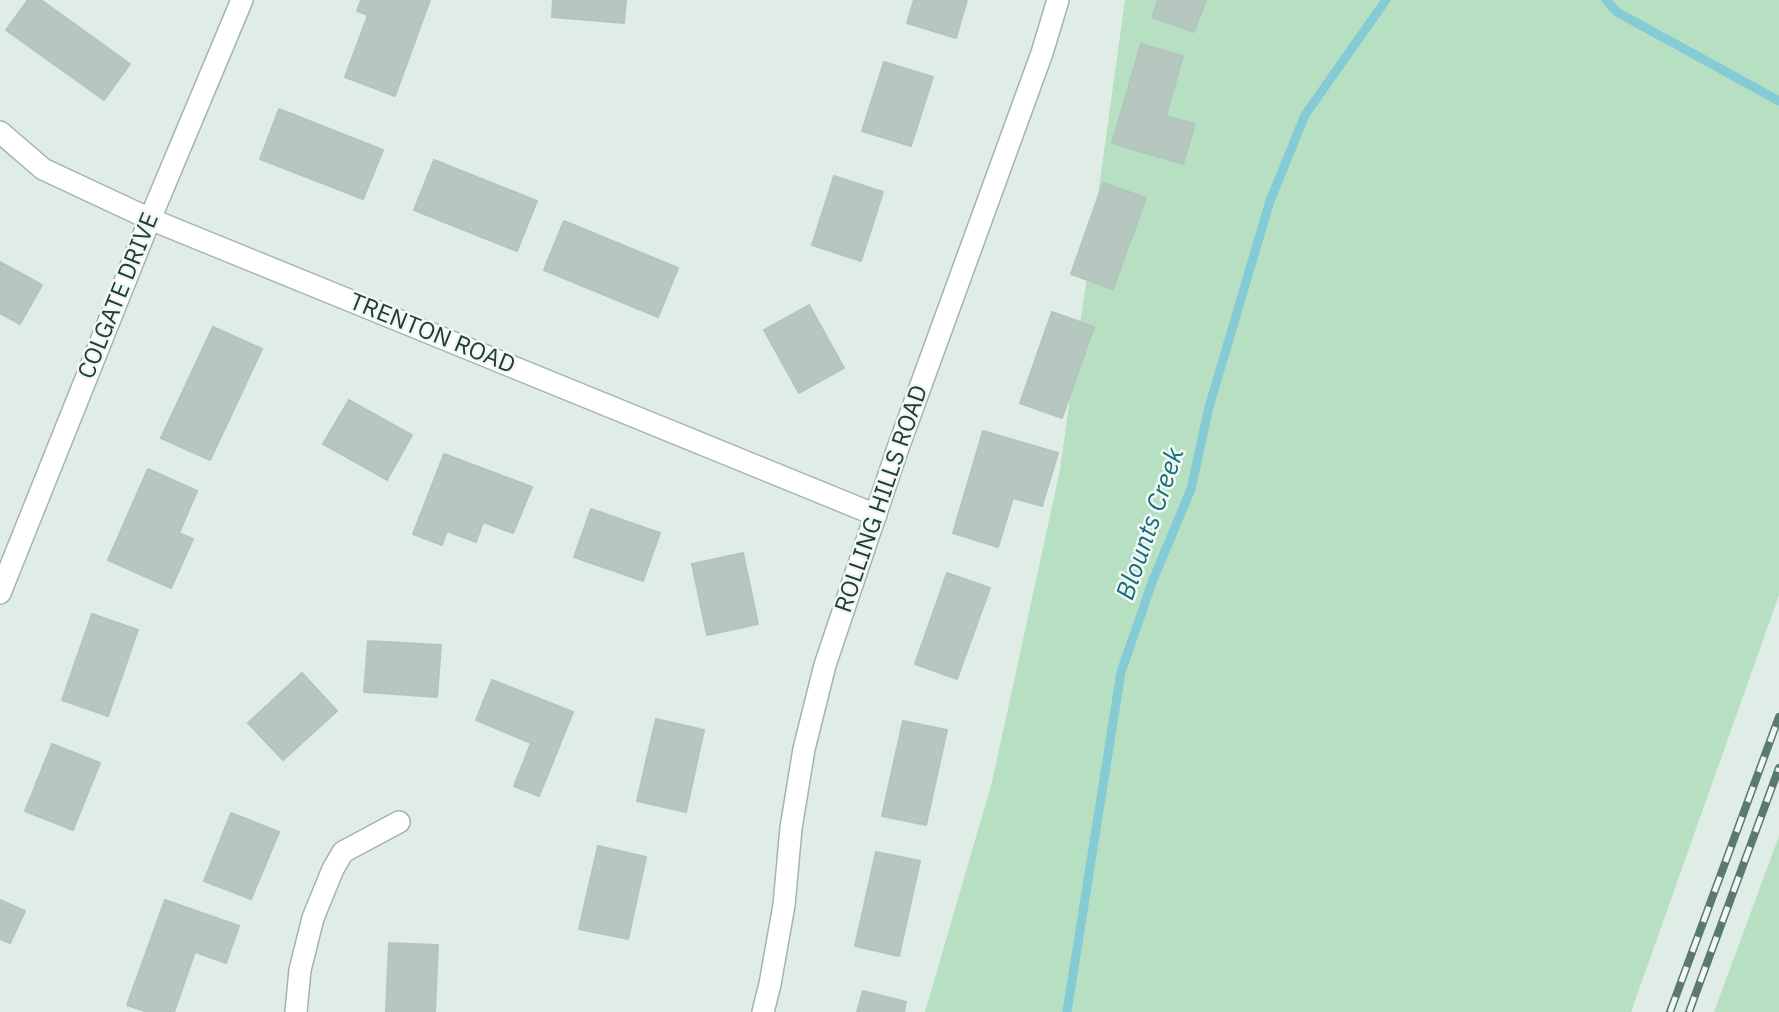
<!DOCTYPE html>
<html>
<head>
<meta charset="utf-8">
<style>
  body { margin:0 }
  canvas { display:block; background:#e0ece6 }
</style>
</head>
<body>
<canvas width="1779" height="1012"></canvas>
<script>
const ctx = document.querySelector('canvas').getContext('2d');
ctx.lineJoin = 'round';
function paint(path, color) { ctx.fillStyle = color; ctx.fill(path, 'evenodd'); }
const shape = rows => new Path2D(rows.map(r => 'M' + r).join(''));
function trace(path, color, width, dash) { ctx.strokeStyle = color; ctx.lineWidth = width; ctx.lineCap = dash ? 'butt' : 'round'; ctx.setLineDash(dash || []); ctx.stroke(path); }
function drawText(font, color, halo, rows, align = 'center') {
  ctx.font = font + ' "IBM Plex Sans",sans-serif'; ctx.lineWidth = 5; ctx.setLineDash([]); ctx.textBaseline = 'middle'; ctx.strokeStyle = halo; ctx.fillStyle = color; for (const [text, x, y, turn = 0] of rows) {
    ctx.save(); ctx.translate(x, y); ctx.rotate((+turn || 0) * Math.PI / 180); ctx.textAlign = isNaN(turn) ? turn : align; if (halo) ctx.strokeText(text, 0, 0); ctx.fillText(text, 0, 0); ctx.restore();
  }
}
const green = shape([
  [1125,0,1779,0,1779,595,1631,1012,925,1012,992,782,1060,470],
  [1779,836,1779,1012,1714,1012]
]);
const stream = shape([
  [1606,0,1617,12,1779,101],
  [1067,1012,1121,672,1153,580,1191,489,1209,407,1270,201,1305,115,1386,0]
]);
const building = shape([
  [28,0,41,0,130,64,104,100,6,30,28,0],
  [361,0,430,0,395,96,345,77,368,15,357,11,361,0],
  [553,0,626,0,624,23,552,17,553,0],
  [914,0,967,0,956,38,907,23,914,0],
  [1158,0,1206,0,1194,32,1152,17,1158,0],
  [1141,44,1183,56,1166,116,1195,124,1183,164,1112,143,1141,44],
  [884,62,933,77,911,146,862,131,884,62],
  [279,109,383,150,363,199,260,159,279,109],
  [434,160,537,201,517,251,414,210,434,160],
  [834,176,883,192,861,261,812,245,834,176],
  [1103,183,1146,198,1113,289,1071,274,1103,183],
  [564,221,678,268,658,317,544,270,564,221],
  [0,262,42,285,20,324,0,313,0,262],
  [809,305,844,368,799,393,764,330,809,305],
  [1052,312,1094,327,1062,418,1020,403,1052,312],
  [213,327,262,349,210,460,161,438,213,327],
  [349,400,412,435,387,480,323,444,349,400],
  [983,431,1058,453,1042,506,1013,498,998,547,953,533,983,431],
  [444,454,532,487,513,533,483,522,476,542,447,531,442,545,413,534,444,454],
  [148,469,197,491,179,533,193,539,171,588,108,560,148,469],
  [591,509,660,533,643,581,574,557,591,509],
  [743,553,758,624,707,635,692,564,743,553],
  [947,573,990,588,957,679,915,664,947,573],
  [92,614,138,630,108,716,62,700,92,614],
  [368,641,441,645,437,697,364,692,368,641],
  [302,673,337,711,283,760,248,723,302,673],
  [492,680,573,712,539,796,514,786,531,743,476,720,492,680],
  [656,719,704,730,686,812,637,801,656,719],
  [903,721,947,730,926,825,882,816,903,721],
  [52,744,100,763,73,830,25,811,52,744],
  [231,813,279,832,251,899,204,881,231,813],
  [598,846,646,857,628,939,579,929,598,846],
  [876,852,920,861,899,956,855,946,876,852],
  [0,900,25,911,10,943,0,939,0,900],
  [165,900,239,926,226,963,195,952,174,1012,147,1012,127,1005,165,900],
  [389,943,438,945,435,1012,386,1012,389,943],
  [863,991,906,1002,904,1012,857,1012,863,991]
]);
const minor = shape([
  [0,132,43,169,150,219,876,515],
  [0,593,150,219,242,0],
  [296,1012,300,970,313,918,333,869,343,852,399,822],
  [763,1012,770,984,784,905,791,828,804,749,825,665,898,448,1042,53,1058,0]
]);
const rail = shape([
  [1670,1012,1779,717],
  [1689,1012,1779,768]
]);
const streetNames = [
  ["COLGATE DRIVE",119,296,-68],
  ["TRENTON ROAD",432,334,22],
  ["ROLLING HILLS ROAD",882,499,-71]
];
const waterNames = [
  ["Blounts Creek",1151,524,-71]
];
paint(green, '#b7dfc1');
trace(stream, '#84cbd5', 9);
paint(building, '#b5c7bf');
trace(building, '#b2c6bd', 2);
trace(minor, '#a3b4ad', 24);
trace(minor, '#fff', 21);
trace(rail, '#5a7970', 8);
trace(rail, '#f1f8f4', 5, [16]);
drawText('24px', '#203e35', '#f1f8f4', streetNames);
drawText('italic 26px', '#166f7d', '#f1f8f4', waterNames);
</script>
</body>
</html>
